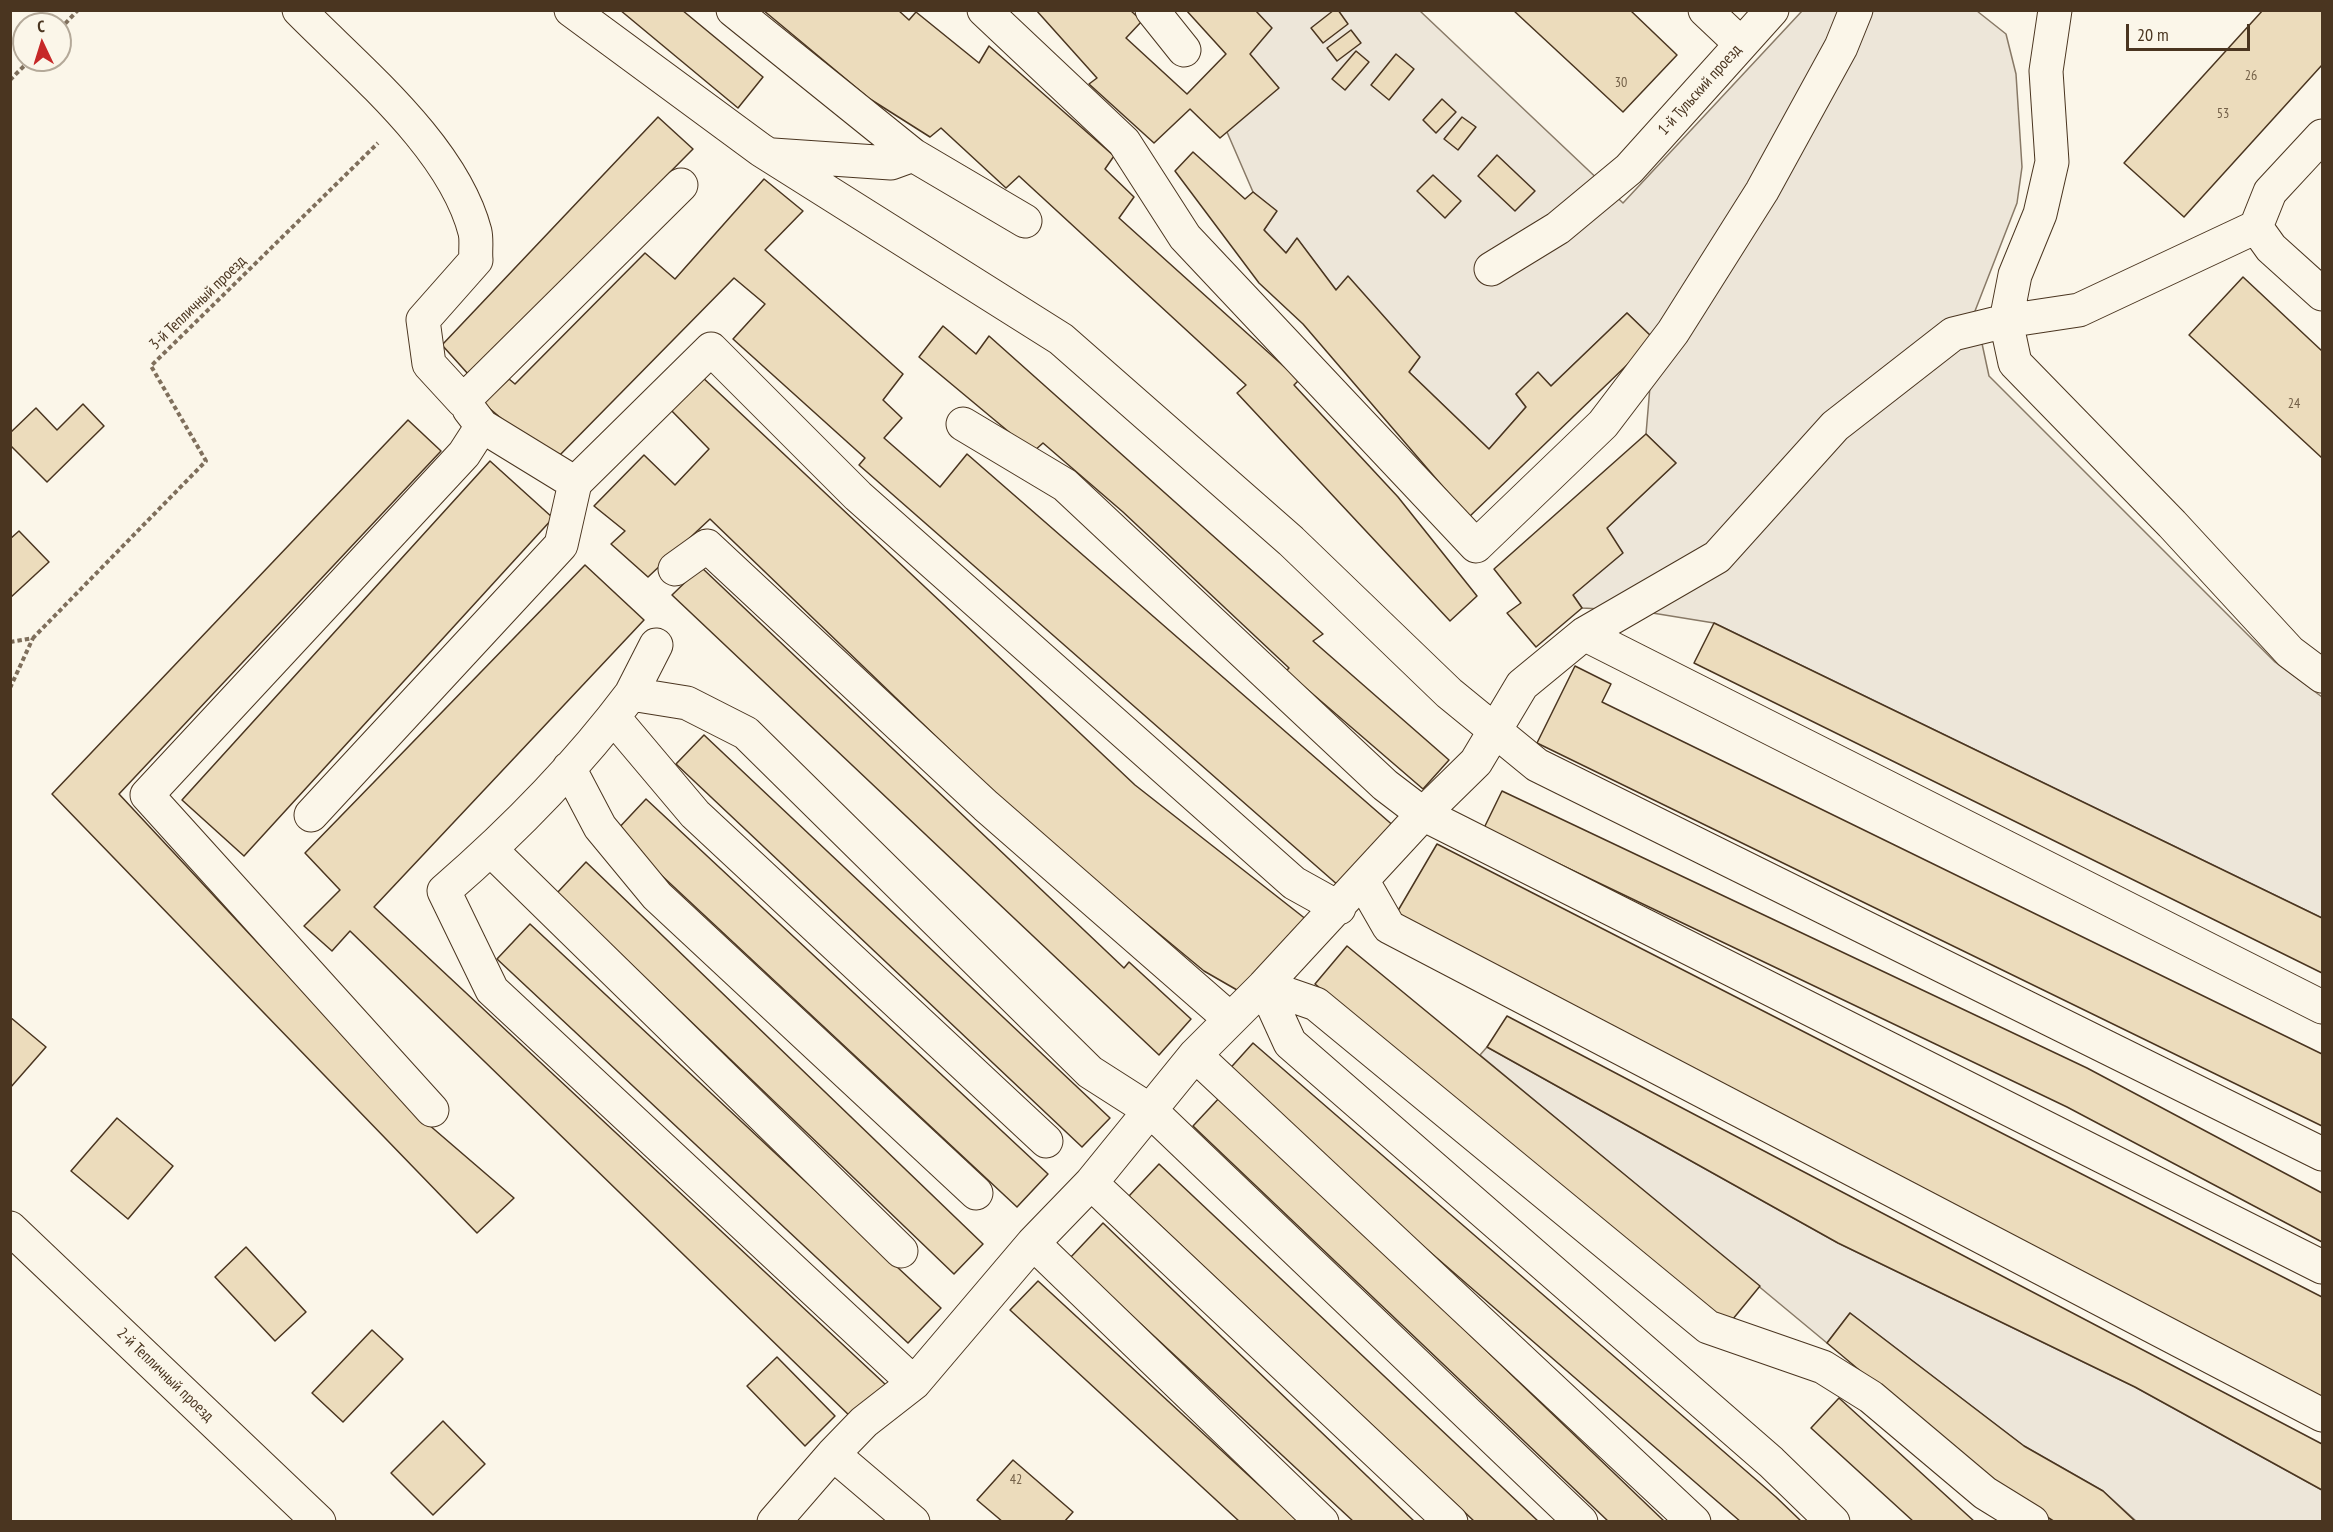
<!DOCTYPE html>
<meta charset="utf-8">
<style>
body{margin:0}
#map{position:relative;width:2333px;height:1532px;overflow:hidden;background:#fbf6e9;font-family:"PT Sans Narrow",sans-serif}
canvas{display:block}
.frame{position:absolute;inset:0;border:12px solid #4a3520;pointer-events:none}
.north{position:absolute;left:12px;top:12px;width:60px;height:60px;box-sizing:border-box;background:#fbf6e9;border:2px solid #b4a999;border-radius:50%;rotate:356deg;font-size:16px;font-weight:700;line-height:24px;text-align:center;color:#4a3520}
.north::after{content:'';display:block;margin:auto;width:21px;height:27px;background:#c62828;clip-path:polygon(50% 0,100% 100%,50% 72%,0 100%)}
.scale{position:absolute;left:2126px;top:24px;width:124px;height:27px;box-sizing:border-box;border:3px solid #4a3520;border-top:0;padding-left:8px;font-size:18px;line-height:21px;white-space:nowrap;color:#4a3520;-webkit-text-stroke:4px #fbf6e9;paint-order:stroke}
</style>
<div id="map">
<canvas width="2333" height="1532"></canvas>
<div class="frame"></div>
<div class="north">С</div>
<div class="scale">20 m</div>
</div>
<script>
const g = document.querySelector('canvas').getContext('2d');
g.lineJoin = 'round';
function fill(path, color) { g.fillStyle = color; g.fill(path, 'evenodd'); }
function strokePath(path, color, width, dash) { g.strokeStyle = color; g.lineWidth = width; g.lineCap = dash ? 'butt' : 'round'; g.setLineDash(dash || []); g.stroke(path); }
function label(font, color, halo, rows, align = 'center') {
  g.font = font + ' "PT Sans Narrow",sans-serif'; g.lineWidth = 4.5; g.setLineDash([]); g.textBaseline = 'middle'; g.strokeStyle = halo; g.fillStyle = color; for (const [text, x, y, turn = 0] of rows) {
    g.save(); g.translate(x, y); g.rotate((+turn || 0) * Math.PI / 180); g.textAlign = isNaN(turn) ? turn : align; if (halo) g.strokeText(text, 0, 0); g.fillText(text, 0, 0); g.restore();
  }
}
const green = new Path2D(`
 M1255,11H1420L1623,203L1802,11H1977L2006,34L2016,74L2022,167L2017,203L1975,311L1989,376L2275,662L2322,697V918L1714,623L1640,611L1582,608L1573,595L1607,528L1676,463L1646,434L1654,339L1627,313L1551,386L1538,373L1516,394L1526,407L1489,449L1409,372L1419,357L1348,277L1336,290L1297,239L1286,253L1264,230L1276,211L1253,192L1227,132L1250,54Z
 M1487,1047L1838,1243L2135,1387L2322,1490V1521H2136L2103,1491L2024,1446L1850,1313L1827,1343L1480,1055Z`);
const building = new Path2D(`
 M620,10H682L763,77L738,108Z
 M763,10H898L909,20L916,12L979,63L989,46L1114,156L1105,169L1134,197L1119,218L1299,380L1294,385L1398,497L1477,596L1450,621L1237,393L1246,385L1019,176L1006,188L941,128L930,137L870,99Z
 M1036,10H1130L1142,21L1126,38L1187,94L1226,54L1186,10H1255L1272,28L1250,54L1279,88L1220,138L1190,109L1154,143L1089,84L1097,78Z
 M1334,10H1338L1348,24L1323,43L1311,28Z
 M1513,10H1630L1677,55L1623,112Z
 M2263,10H2322V65L2184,217L2124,163Z
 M1351,30L1361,43L1337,61L1327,48Z
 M1356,51L1369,62L1345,90L1332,79Z
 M1396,54L1414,69L1389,100L1371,85Z
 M1442,99L1456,112L1436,133L1423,120Z
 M658,117L693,149L469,375L442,345Z
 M1462,117L1476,127L1458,150L1444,139Z
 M1193,152L1245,199L1253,192L1277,211L1264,230L1286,253L1297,238L1336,290L1348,276L1420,357L1409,372L1489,449L1526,407L1516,394L1538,372L1551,386L1627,313L1654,339L1469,517L1303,324L1259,283L1175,171Z
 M1497,155L1535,191L1515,211L1478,176Z
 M1433,175L1461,201L1445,218L1417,191Z
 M764,179L803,211L765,250L903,374L883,400L902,418L884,438L940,487L967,454L1396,828L1339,886L859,465L865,458L733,339L765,304L734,278L553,462L483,403L509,379L515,384L645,253L675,279Z
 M2243,277L2322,351V458L2189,335Z
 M943,326L976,354L989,336L1323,634L1313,641L1449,760L1423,789L1286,671L1289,668L1123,512L1043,443L1033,452L919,357Z
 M700,375L1135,785L1307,920L1237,990L1204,971L1029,826L710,519L648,577L611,544L625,531L594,506L644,455L675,485L709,449L667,406Z
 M83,404L104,426L47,482L10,445V433L36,408L57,430Z
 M408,420L441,451L119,794L421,1118L514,1198L477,1233L52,794Z
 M1646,434L1676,463L1607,528L1623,553L1573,595L1582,608L1536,647L1507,613L1521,603L1494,569Z
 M490,461L553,518L244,856L182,800Z
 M19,531L49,562L10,598V539Z
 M585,565L644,620L374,907L886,1385L854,1420L350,931L332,951L304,926L340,890L305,853Z
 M701,567L1124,968L1129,962L1191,1019L1159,1055L672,595Z
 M1714,623L2322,918V973L1694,663Z
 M1575,666L1611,684L1602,702L2322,1054V1126L1537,743Z
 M704,735L1110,1118L1082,1147L676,764Z
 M1502,791L2087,1068L2322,1193V1242L2067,1107L1484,828Z
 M646,799L1048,1174L1017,1207L615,832Z
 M1437,844L2322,1297V1398L1396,914Z
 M586,862L983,1244L954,1274L557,893Z
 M530,924L941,1308L908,1343L497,959Z
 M1347,946L1760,1286L1728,1325L1315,984Z
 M1507,1016L2322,1444V1490L2135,1387L1838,1243L1487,1047Z
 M10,1017L46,1047L10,1088Z
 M1253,1043L1776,1497L1802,1522H1741L1225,1074Z
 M1221,1096L1665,1522H1609L1193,1126Z
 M117,1118L173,1166L128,1219L71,1171Z
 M1159,1164L1539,1522H1475L1129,1196Z
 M1103,1223L1415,1522H1354L1070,1258Z
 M246,1247L306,1312L275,1341L215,1277Z
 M1038,1281L1299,1522H1240L1010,1310Z
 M1850,1313L2024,1446L2103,1491L2136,1522H2055L1994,1483L1827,1343Z
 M372,1330L403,1359L343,1422L312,1393Z
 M777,1357L835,1416L805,1446L747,1386Z
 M1839,1398L1975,1522H1914L1811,1428Z
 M443,1421L485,1464L433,1515L391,1473Z
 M1013,1460L1073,1512L1064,1522H1003L977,1500Z`);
const path = new Path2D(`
 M60,29L78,10
 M10,80L30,60
 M10,642L33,638L206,461L151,366L378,143
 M10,688L33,638`);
const minor = new Path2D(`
 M299,10C359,71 453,147 475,232C477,241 475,251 476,260L423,320L429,364L463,401L681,185
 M571,10L761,150L1061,339L1291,541L1449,693L1537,765L2322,1154
 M733,10L913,155L1025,221
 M984,10L1124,142L1185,237L1476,546L1603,424L1673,332L1762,191L1841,47L1856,10
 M1152,10L1184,50
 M1705,10L1741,44
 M2055,10L2046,71L2052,162L2040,214L2015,275L2006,321L2015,363L2172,524L2290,652L2322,676
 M2322,136L2270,192L2256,227L2271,248L2322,294
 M773,155L891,163L913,155
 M1491,269L1558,228L1629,169L1772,10
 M469,409L482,426L575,483
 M963,424L1065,485L1385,785L1423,814L2322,1267
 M675,569L707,546L986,806L1230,1019
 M1584,634L2322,1007
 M631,694L656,645
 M614,718L695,814L1046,1141
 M569,768L600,827L657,896L976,1193
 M311,815L561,545L575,483L711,349L858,496L1294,883L1339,908
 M491,850L901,1251
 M1362,880L1389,927L2322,1415
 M1195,1055L1694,1522
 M432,1110L147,795L464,454L482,426
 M1091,1183L1451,1522
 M10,1228L319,1522
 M1033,1243L1322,1522
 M914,1383L492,990L444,891C512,832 577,766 631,694L687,703L746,733L1090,1072L1151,1111L1581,1522
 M833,1454L913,1522
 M774,1522L833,1454L864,1422L914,1383L1033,1243L1091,1183L1195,1055L1264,986L1423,814L1476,762L1522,685L1584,634L1717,557L1835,426L1953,334L2006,321L2079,310L2256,227
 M1833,1522L1771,1462L1290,1043L1264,986L1316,1004L1708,1327L1823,1367L1871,1397L1985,1493L2032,1522`);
const numberNames = [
 ["26",2251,76],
 ["30",1621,83],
 ["53",2223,114],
 ["24",2294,404],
 ["42",1016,1480]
];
const streetNames = [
 ["1-й Тульский проезд",1700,90,-48],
 ["3-й Тепличный проезд",198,303,-44],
 ["2-й Тепличный проезд",165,1375,44]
];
fill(green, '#ede6d9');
strokePath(green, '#887966', 1.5);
fill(building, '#ecdcbc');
strokePath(building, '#4a3520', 1.5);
strokePath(minor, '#4a3520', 35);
strokePath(path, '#7f6f5c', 4, [4.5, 3]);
strokePath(minor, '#fbf6e9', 33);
label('14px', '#725f47', null, numberNames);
label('16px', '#4a3520', '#fbf6e9', streetNames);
</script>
